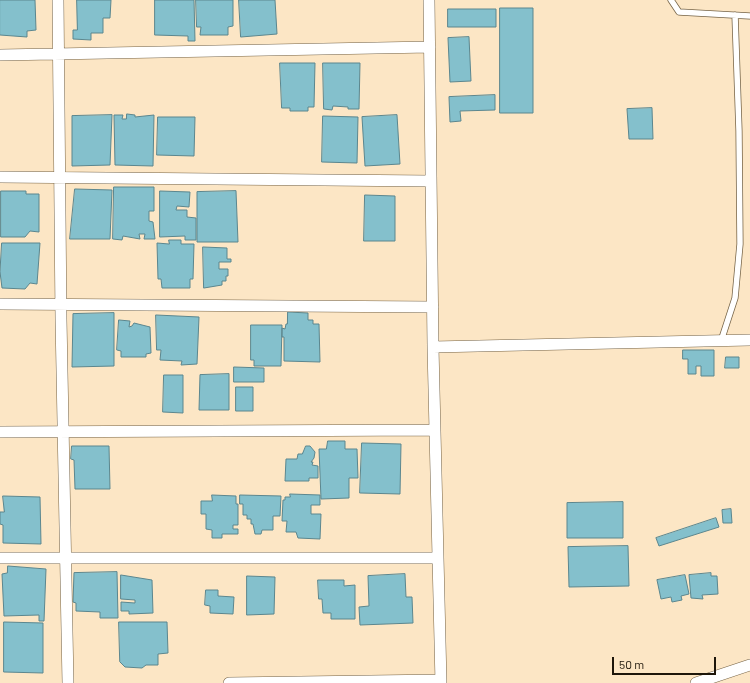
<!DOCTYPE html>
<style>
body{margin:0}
#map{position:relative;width:750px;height:683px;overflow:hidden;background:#fce6c5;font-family:Barlow,sans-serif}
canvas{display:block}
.scale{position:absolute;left:612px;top:657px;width:104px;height:18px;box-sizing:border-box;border:2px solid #1d160a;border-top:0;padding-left:5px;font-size:12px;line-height:14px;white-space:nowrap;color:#1d160a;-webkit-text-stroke:3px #fce6c5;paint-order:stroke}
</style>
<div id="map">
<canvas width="750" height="683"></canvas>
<div class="scale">50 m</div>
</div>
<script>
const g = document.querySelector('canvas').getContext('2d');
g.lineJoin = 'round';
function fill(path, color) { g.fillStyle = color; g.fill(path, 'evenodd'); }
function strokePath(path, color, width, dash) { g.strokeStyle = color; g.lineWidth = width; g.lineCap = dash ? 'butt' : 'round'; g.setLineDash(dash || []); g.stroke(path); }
const building = new Path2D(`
 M0,0H35L36,30L27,31V37L0,35Z
 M77,0H111L110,18H103V33H91V40L73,39V30H77Z
 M155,0H194L195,41H188V36L155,35Z
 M196,0H233V26L228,27V35H200L201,27H197Z
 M239,0H275L277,34L241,37Z
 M500,8H533V113H500Z
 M448,9H496V27H448Z
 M469,37L471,81L450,82L448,38Z
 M280,63H315L314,107H308V111H290V108H282Z
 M323,63H360L359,109H348V107L333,106L332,110L324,109Z
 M495,95V110L460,111L461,121L450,122L449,97Z
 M652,108L653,139H629L627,109Z
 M127,114L135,115V117L154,115L153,166L115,165L114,115H123L122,119H126Z
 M112,115L110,165L72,166V116Z
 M397,115L400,164L365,166L362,117Z
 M323,116L358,117L357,163L322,162Z
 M158,117H195L194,156L157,155Z
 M114,187H154V211H149V221L153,222L155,239H144L145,234H139L140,239L123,236L122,240L113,239Z
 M75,189L112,190L110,239H70Z
 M1,191H26V194H39V232L30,231L25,237H1Z
 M160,191L190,192L189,207L177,206L176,210H187V217L196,218V240H185V236L160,237Z
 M236,191L238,242H197V192Z
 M365,195L395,196V241H364Z
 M169,240H181V244H194L193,279H190V288H162L161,279H158L157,243L169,244Z
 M2,243H40L37,284L30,283L25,289L2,288L0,272Z
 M203,247L227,248V259H231V262H219V269H228V276H226V281H222V285L204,288Z
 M288,312L308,313V320H313V324H319L320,362L284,361V337H282V328L285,329L286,324H287Z
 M114,313V366L72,367L73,314Z
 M156,315L199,317L197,364L181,365L182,361L160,360L161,350H157Z
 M119,320L130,321L129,327L132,326L134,323L150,327L151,353L146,354V357H121V351L117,350Z
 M251,325H282L281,366H254V360H251Z
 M683,350H714V376H701V366H696V374H688V359H683Z
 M726,357H739V368H725Z
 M234,367L264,368V382H234Z
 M229,374V410H199L200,375Z
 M164,375H183V413L163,412Z
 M236,387H253V411H236Z
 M328,441H345V449H357L358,478H349V498L321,499L319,449H326Z
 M362,443L401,444L400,494L360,493Z
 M72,446H109L110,489H75L74,460L71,459Z
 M306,446H310L315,452L314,458L311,462H313L312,465L318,466V478H309V481H285L286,459H297L298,454H302Z
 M290,494L320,495V505H311V514H321L320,539L298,538L296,532H286L287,521H282L283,500H285V497H290Z
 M212,495L236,496V504H238V525H233V529H238V534H222V538H212V530L206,529V514H201V501H212Z
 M240,495L281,496L280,516H273V530H262L261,534H255L253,524H251V519H247V515H243V504H240Z
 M3,496L40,497L41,544L3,543V525L0,524V512H4Z
 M623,502V538H567V503Z
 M731,509L732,523H723L722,510Z
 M716,518L719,527L659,546L656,538Z
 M628,546L629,586L569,587L568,547Z
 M8,566L46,569L44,621H39V615L4,616L2,574L7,573Z
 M117,572L118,618H100V612L76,611V603L73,602L74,573Z
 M711,573V576H717L718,594L702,595L703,599L691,598L689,575Z
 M405,574L406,597H412L413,623L360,625L359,607L369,606L368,576Z
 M121,575L152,580L153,613L129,614V611H121V602L135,603V600L121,599Z
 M685,575L689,594L681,596L682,600L672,602L671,597L661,599L657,580Z
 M247,576L275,577L274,614L247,615Z
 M318,580H344V586L355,585V619H331V613H323L322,599H319Z
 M206,590H218V596L234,597L233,614L210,613V606L205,605Z
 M4,622L43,623V673L4,672Z
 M119,622H167L168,653L158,654V665H146L142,668L125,667L120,662Z`);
const lane = new Path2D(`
 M671,0L679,12L750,16
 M721,341L735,298L740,244L739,131L735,15`);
const street = new Path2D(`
 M58,0L61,319L68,683
 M429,0L433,347L441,683
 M0,55L430,47
 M0,177L431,181
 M0,304L433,307
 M433,347L750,340
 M0,432L435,430
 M0,558H438
 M229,683L441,680
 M696,683L750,665`);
fill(building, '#84c0cc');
strokePath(building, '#5b868e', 1);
strokePath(lane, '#756346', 7);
strokePath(street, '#756346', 12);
strokePath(lane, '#fff', 5.5);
strokePath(street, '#fff', 11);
</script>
